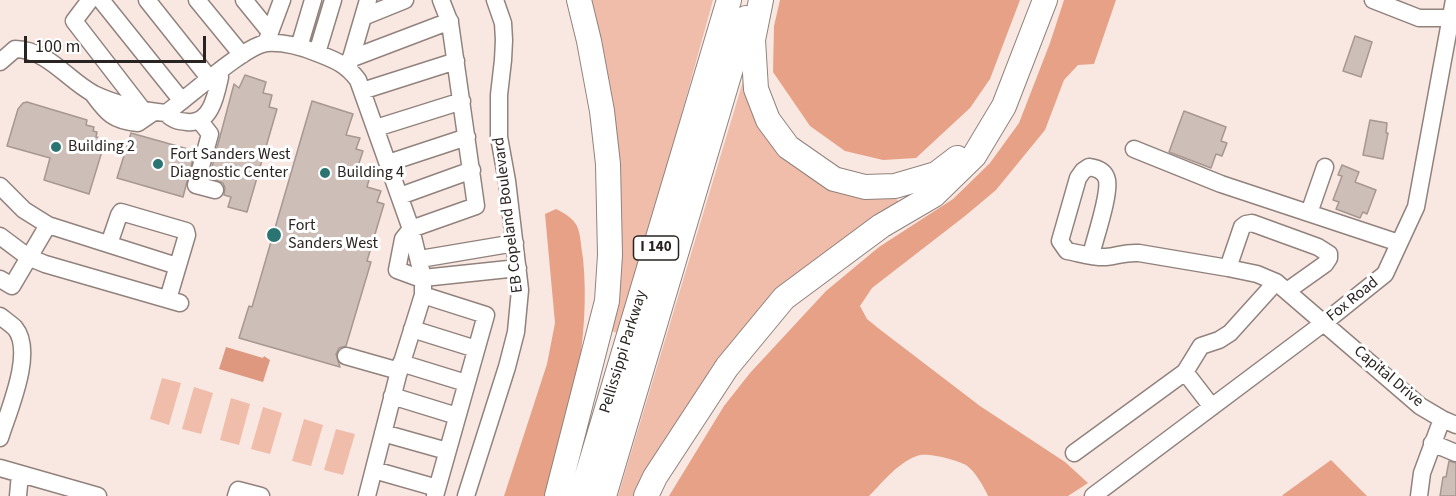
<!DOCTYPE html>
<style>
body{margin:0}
#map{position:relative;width:1456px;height:496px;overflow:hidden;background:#f9e8e2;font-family:"Source Sans 3",sans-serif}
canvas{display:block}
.scale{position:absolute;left:24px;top:36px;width:182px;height:27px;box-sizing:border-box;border:3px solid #292321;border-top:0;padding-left:8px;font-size:18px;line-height:21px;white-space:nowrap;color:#292321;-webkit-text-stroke:4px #fff;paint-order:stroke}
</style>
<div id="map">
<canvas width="1456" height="496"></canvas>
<div class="scale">100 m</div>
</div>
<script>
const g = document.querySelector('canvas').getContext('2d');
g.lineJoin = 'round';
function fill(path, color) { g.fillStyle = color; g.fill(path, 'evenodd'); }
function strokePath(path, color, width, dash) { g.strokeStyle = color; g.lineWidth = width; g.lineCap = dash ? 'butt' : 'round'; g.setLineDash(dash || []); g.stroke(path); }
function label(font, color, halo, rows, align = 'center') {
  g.font = font + ' "Source Sans 3",sans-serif'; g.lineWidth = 6; g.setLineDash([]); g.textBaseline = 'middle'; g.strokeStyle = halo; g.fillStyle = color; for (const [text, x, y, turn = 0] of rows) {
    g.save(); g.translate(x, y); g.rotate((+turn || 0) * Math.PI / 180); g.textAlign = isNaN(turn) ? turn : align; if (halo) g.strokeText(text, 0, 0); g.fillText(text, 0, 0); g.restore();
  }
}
const green = new Path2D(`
 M587,0H713L621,334L611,331Z
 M744,78L761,126L896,198L900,204L776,303L645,496H618Z
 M162,378L181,383L169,425L150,419Z
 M194,387L213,393L201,434L182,429Z
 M231,398L250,404L239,445L220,440Z
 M263,407L282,413L270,454L251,449Z
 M304,419L323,425L311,466L292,461Z
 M336,429L355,434L343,475L324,470Z`);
const forest = new Path2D(`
 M780,0H1020L990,79L970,108L916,158L883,160L845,151L810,126L773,72L774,26Z
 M1064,0H1116L1094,64L1078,65L1064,80L1045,130L996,190L965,216L872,288L860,306L867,319L878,328L980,406L1065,462L1088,483L1068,496H988C984,487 975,471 966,465C958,460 929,453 920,455C899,461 884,481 869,496H669L724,406L750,373L826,291L879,247L953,199L990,163L1019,123L1050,43Z
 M556,209C564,213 573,218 577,226C581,235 581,248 583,258C591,338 571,420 547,496H504L547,364L555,323L545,214Z
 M1331,460L1367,496H1282L1284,494Z`);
const water = new Path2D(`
 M226,347L263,358L264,356L270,360L263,382L219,369Z`);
const building = new Path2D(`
 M1355,36L1372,42L1361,77L1343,71Z
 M245,75L266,82L263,93L272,95L269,107L277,109L247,212L228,207L231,197L224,195L225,188L223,183L209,178L234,84L239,88Z
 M312,101L353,114L346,135L360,138L356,149L363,151L356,172L370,176L367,187L381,191L377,202L384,204L367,261L371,262L346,346L339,348L336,354L340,367L239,338L249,306L252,307Z
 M27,102L87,120L86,125L94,127L93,131L97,132L96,137L100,138L98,147L103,148L89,194L44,180L50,158L7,146L18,109L23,103Z
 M1184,111L1226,127L1221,141L1227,143L1222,156L1216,154L1211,168L1169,152Z
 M1370,120L1387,123L1386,133H1388L1383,159L1363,155Z
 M131,133L195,151L183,197L117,178Z
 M1342,165L1359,172L1355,182L1376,190L1367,214L1363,212L1360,218L1336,209L1339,202L1333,200L1342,176L1338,175Z
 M1449,461L1456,463V496H1440L1443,477H1446Z`);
const minor = new Path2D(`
 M90,0L74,21L142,109
 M101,0L182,101
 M147,0L217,88
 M197,0L242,55
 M244,0L270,32
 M441,0L450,23L476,206L411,229L423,278L518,268
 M1373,0L1419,18H1451
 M363,17L405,0
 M266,43L282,0
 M299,47L313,0
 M317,53L333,0
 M350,59L450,21
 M0,62L15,49C49,50 67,80 94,94C115,104 143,111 166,113C188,98 245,45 267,43C283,42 302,47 317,53C335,60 346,64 358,80L411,229L403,239L397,270L416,277L423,278V295L398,375L367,496
 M349,65L368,0
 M362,91L456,61
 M93,94C107,113 113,121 138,123L154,112
 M166,113C173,120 177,121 187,122C211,125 216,95 220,77
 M199,120L210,134L196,185L215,190
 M376,128L462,101
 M1134,149L1221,184L1399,243
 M388,163L467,137
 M0,186L24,210L48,225L177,266
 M400,196L472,170
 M1309,213L1325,167
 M0,236L28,257L45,264L180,303
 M109,244L119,215L121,212L186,231L187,235L168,299
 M1091,255C1095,238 1110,195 1107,180C1105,171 1097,168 1089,167L1083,171L1078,178L1060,241L1067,251C1079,253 1094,258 1106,257C1118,256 1124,252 1139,253L1228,268
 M420,259L515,243
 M0,279L12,286L48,225
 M1276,282L1257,274L1228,268L1242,227L1246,224L1252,223L1318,247L1329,254V258L1325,264L1287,291
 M423,295L486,315L435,496
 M0,316C5,320 11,324 15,328C35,352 8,412 0,438
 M412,329L476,349
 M346,356L399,371
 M401,363L466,383
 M392,396L457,416
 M1212,407L1185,372L1201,346L1219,340L1230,333L1276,282L1420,406L1442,419L1456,425
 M383,433L447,451
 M1432,443L1456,453
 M1074,453L1185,372
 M0,468L98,496
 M374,470L437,488
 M18,496L20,474
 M236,496L238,490L261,496
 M466,496L507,367L516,332L520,290L507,181L499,137V95L503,60L504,40L503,23L495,0
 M1093,496L1325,322L1385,274L1416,207L1454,0
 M1419,496L1422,473L1442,419`);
const highway = new Path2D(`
 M761,0L753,40L756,89L768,120L788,147L834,179L865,187L895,186L936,174L957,158
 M557,496L607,301L610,255L608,164L602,111L589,41L579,0
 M581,496L729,0
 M604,496L746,18
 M646,496L655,477L727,367L784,298L881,226L934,195L974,156L1004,106L1045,0`);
const markers = [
 [56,147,6,"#2a7471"],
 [158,164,6,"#2a7471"],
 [325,173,6,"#2a7471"],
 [274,235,8,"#2a7471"]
];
const shields = [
 [656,248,45]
];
const shieldNames = [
 ["I 140",656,248]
];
const poiNames = [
 ["Building 2",68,147],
 ["Fort Sanders West",170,155],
 ["Diagnostic Center",170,173],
 ["Building 4",337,173],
 ["Fort",288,226],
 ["Sanders West",288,244]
];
const streetNames = [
 ["EB Copeland Boulevard",509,215,-97],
 ["Fox Road",1353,300,-39],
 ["Pellissippi Parkway",624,352,-73],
 ["Capital Drive",1388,377,40]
];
fill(green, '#f0bdab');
fill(forest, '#e6a187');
fill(water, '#dd987f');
fill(building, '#cebeb8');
strokePath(building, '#a79792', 1.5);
strokePath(minor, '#91827d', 19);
strokePath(highway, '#91827d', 26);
strokePath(minor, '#fff', 16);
strokePath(highway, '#fff', 24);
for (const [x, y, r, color] of markers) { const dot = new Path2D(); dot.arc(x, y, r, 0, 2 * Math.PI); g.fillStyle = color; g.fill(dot); strokePath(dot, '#fff', 2); }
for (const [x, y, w] of shields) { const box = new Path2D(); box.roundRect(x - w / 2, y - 12, w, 24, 4.5); g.fillStyle = '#fff'; g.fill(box); strokePath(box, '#292321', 1.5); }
label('bold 15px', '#292321', null, shieldNames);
label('16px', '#292321', '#fff', poiNames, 'left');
label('16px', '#292321', '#fff', streetNames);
</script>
